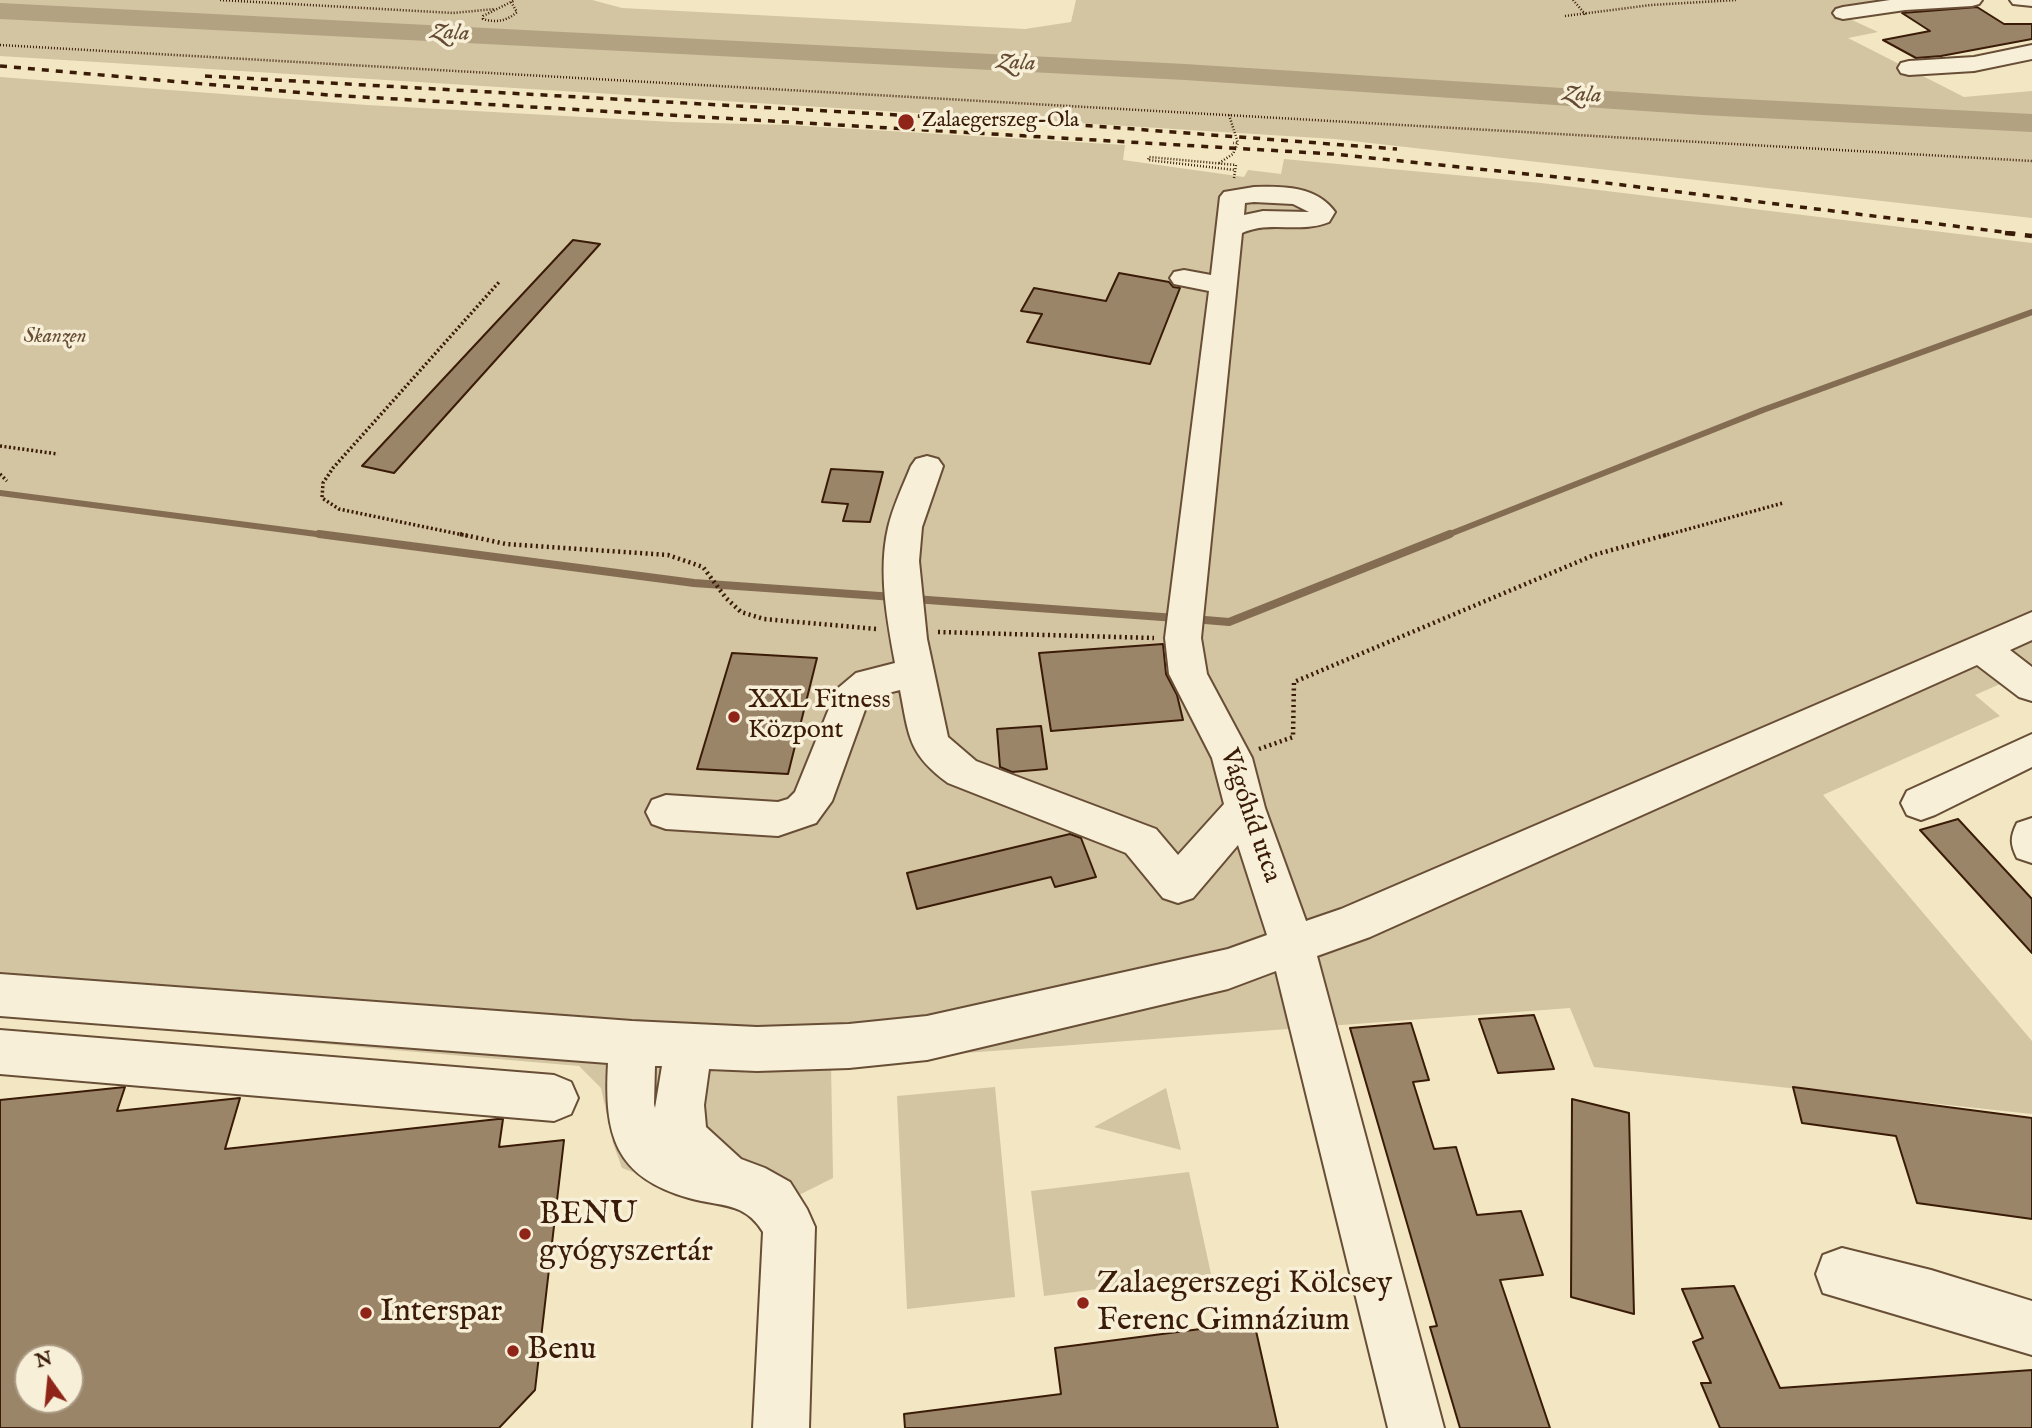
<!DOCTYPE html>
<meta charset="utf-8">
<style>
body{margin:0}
#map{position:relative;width:2032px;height:1428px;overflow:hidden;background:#f2e7c2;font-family:"IM FELL English",serif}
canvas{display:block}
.north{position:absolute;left:14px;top:1344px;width:70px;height:70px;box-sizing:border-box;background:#f7efd7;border:2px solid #ab9a84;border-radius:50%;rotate:345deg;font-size:19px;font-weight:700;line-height:28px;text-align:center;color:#3a1b07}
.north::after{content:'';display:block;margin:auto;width:24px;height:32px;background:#8f2418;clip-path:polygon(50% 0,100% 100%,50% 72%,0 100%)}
</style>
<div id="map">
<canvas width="2032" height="1428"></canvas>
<div class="north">N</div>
</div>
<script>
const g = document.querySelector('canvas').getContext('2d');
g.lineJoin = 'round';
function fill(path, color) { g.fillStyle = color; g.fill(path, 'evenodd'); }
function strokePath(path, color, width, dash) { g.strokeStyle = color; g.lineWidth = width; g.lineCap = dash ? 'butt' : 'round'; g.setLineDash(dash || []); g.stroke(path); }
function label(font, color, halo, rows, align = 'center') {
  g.font = font + ' "IM FELL English",serif'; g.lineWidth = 7; g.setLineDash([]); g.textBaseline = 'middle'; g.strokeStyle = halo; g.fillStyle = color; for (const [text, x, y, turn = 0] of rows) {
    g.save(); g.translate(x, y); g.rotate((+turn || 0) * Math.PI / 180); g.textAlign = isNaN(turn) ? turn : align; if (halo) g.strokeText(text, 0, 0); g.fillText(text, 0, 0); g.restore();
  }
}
const green = new Path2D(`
 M0,0H592L622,8L1025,29L1071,22L1076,0H1902L1839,14L1878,32L1848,38L1964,97L2032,91V218L1335,139L0,56Z
 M0,77L367,105L673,122L788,125L1125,145L1123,160L1244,177L1248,170L1281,174L1284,159L1541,183L2032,243V670L1975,695L2000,716L1823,795L2032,1041V1114L1594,1067L1570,1008L831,1063L833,1178L755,1217L622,1168L613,1143L601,1088L579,1066L0,1016Z
 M995,1087L1015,1297L907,1309L897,1096Z
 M1166,1088L1181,1150L1094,1127Z
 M1189,1172L1211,1274L1044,1296L1031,1191Z`);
const streamFar1 = new Path2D(`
 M0,493L332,536
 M1445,536L1763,410L2032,312`);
const stream = new Path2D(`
 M319,534L694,583L894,597
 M914,599L1176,618
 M1193,619L1229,622L1450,534`);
const river = new Path2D(`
 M0,3L1185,64L1703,97L2032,114V132L1703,115L1185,80L0,19Z`);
const building = new Path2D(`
 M1977,7L2004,24H2032V39L1941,56L1916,58L1883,40L1930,31L1902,13Z
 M573,240L600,244L394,473L362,466Z
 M1119,273L1169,282L1173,287L1180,288L1150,364L1027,342L1042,314L1021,311L1034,288L1106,301Z
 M831,469L883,472L870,522L843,521L848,504L822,502Z
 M1163,644L1166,674L1177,695L1183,720L1051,731L1039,653Z
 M732,653L817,658L788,774L697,769Z
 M1041,726L1047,769L1012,772L1000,767L997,729Z
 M1958,819L2032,899V953L1920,830Z
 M1070,834L1081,838L1096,877L1055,887L1051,877L917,909L907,873Z
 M1534,1015L1554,1069L1498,1073L1479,1019Z
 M1411,1023L1429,1080L1413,1082L1434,1149L1456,1147L1477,1215L1521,1211L1543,1275L1500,1280L1550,1428H1460L1430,1327L1437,1326L1350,1028Z
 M125,1087L117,1111L240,1098L225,1149L498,1119H503L499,1147L564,1140L535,1390L499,1428H0V1100ZM28,1358H70V1400H28Z
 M1793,1087L2032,1118V1219L1917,1203L1896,1136L1802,1123Z
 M1572,1099L1629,1113L1634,1314L1571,1297Z
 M1734,1286L1780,1388L2032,1370V1428H1720L1701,1383H1711L1693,1342L1703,1338L1682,1289Z
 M1254,1322L1278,1428H905L904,1414L1061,1394L1055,1348Z`);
const pathFar2 = new Path2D(`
 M220,0L453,13L495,9
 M1573,0L1586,15
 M511,2L517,12C507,21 496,23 483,19V16L515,0
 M1565,16L1651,5L1736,0
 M0,45L2032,161
 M1229,115L1238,143
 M1219,163L1233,154L1238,143H1233
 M1234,178L1236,165L1149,157L1148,160L1235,170`);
const pathFar1 = new Path2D(`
 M0,446L58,454
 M0,474L7,481
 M468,536L339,509L322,498L323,483L333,468L500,281
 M1663,536L1783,503`);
const path = new Path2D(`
 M460,534L506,544L668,555L703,567L726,598L741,612L764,619L877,629
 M938,632L1154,638
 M1259,749L1293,737L1294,682L1594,555L1669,534`);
const minor = new Path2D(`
 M1890,0H1982L1979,4L1972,6L1905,10L1843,19L1836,17L1833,13L1836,9L1843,7Z
 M2010,0H2032V6L2013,4Z
 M2032,45V59L1974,71L1909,75L1901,73L1898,68L1901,63L1909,61L1974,57Z
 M1254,187C1283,186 1317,186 1335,212L1329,222C1300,234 1270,220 1242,233L1201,638L1207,674L1252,758L1265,808L1306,921L1341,909L2032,612V640L2010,650L2032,667V701L2019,697L1977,665L1370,937L1317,956L1444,1428H1388L1276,971L1228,989L927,1060L849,1068L757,1071L709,1069L704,1105L706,1127L741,1159L765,1168L790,1182L807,1209L815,1227L809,1428H753L763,1232C744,1201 720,1207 689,1198C614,1177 604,1134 608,1063L0,1016V974L632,1021L757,1027L849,1024L927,1016L1228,949L1267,935L1238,845L1193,898L1178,903L1163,898L1126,853L948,783C908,754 909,736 900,690L880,695L866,707L832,801L816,823L778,836L666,829L652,824L646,812L652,800L666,795L778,802L788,799L795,792L837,689L856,673L895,663C887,620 878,571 888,528C893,506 903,486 911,466L916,459L927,456L938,459L943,466L922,527L919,561L927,639L948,737L976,761L1156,829L1178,855L1224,804L1212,758L1169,674L1165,638L1209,291L1174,284L1170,278L1174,272L1184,270L1211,275L1220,197L1224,192ZM1254,202L1293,204L1309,212L1263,211L1244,215L1245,203ZM655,1066H662L655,1108L654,1104Z
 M2032,734V767L1935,815L1921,820L1907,815L1901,803L1907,791Z
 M2032,818V863L2017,858C2010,844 2010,837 2017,823Z
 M0,1030L554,1075L571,1082L578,1098L571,1114L554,1121L0,1074Z
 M1842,1248L1931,1270L2032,1301V1355L1823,1293L1816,1274L1823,1255Z`);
const railFar1 = new Path2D(`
 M0,66L328,95L1333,154L1566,178L2019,234
 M205,76L1094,126L1397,149`);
const rail = new Path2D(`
 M2005,233L2032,236`);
const markers = [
 [906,122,9,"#8f2418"],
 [734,717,7,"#8f2418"],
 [525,1234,7,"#8f2418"],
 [1083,1303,7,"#8f2418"],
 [366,1313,7,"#8f2418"],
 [513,1351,7,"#8f2418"]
];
const farPoinames = [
 ["Zalaegerszeg-Ola",922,122]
];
const farParknames = [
 ["Skanzen",55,338]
];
const farWaternames = [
 ["Zala",450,34,3],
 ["Zala",1016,64,3],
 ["Zala",1582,96,3]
];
const poiNames = [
 ["XXL Fitness",748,702],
 ["Központ",748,732]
];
const streetNames = [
 ["Vágóhíd utca",1249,816,71]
];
const nearPoinames = [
 ["BENU",539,1216],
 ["gyógyszertár",539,1253],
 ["Zalaegerszegi Kölcsey",1097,1285],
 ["Ferenc Gimnázium",1097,1322],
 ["Interspar",380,1313],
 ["Benu",527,1351]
];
fill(green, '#d3c4a2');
strokePath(streamFar1, '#836c51', 6);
strokePath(stream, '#836c51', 8);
fill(river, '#b3a282');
fill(building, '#9a8568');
strokePath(building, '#3a1b07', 2);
strokePath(minor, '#684e36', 4);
strokePath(pathFar2, '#3a1b07', 2.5, [1, 2]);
strokePath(pathFar1, '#3a1b07', 3.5, [2, 2.5]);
strokePath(path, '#3a1b07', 4.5, [2, 3.5]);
fill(minor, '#f7efd7');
strokePath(railFar1, '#3a1b07', 3.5, [7, 7]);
strokePath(rail, '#3a1b07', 4.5, [10, 10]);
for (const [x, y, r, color] of markers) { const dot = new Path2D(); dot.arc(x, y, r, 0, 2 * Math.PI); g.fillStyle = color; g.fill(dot); strokePath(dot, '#f7efd7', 2.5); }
label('21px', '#3a1b07', '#f7efd7', farPoinames, 'left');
label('italic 21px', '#684e36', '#f7efd7', farParknames);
label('italic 23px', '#644a32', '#f7efd7', farWaternames);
label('26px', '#3a1b07', '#f7efd7', poiNames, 'left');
label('26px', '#3a1b07', '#f7efd7', streetNames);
label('32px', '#3a1b07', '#f7efd7', nearPoinames, 'left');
</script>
